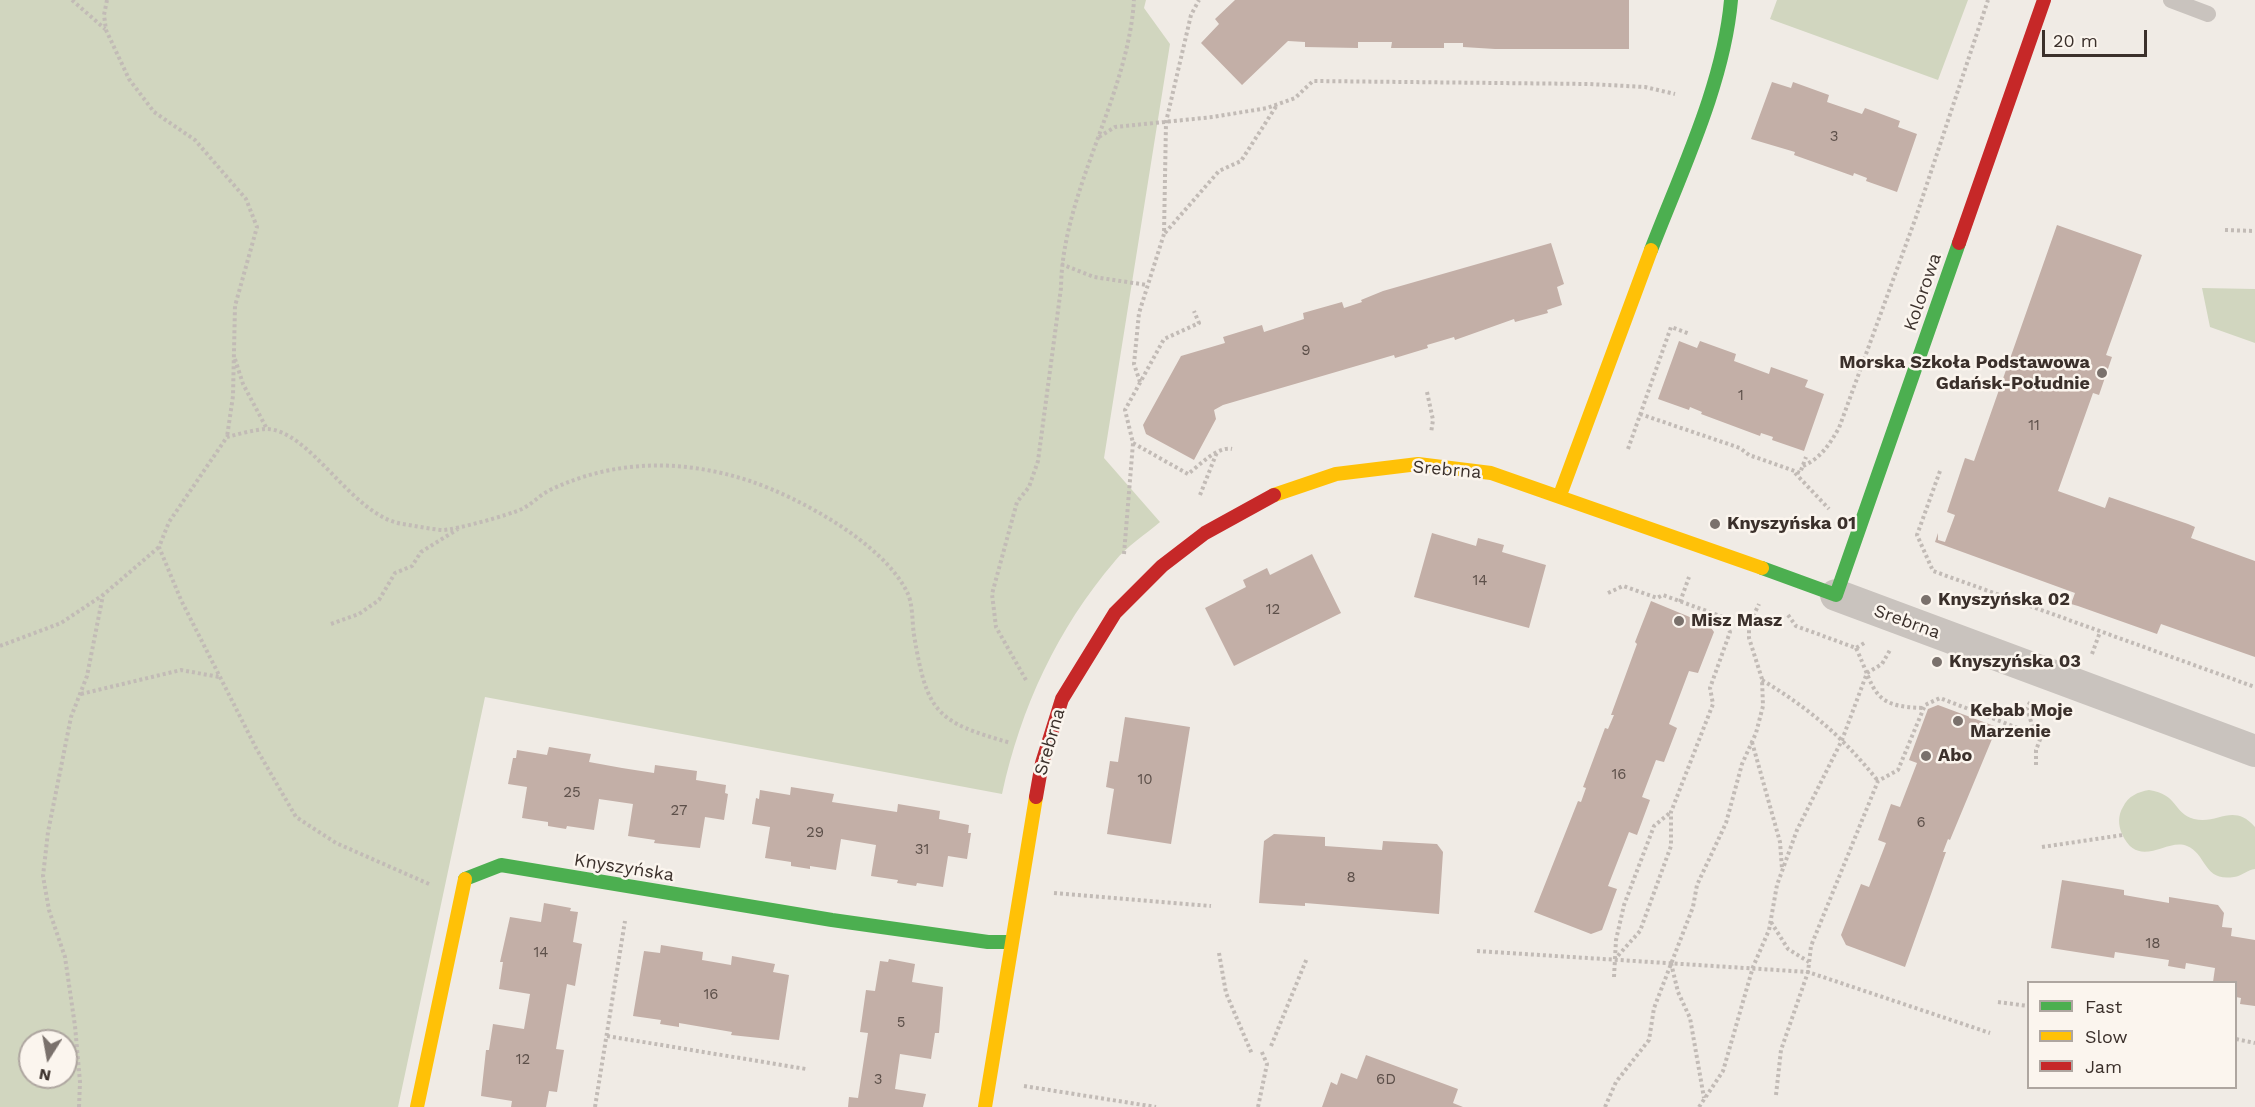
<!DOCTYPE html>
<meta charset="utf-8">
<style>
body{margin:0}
#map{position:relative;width:2255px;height:1107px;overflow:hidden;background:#f0ebe5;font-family:"Work Sans",sans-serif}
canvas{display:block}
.legend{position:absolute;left:2027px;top:981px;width:210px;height:108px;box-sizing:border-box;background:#fbf5ee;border:2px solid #aea6a0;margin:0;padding:8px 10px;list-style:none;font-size:18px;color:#3b302b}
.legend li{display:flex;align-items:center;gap:12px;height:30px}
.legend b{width:30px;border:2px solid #aea6a0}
.north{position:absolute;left:18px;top:1029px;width:60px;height:60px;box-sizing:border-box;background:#fbf5ee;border:2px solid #aea6a0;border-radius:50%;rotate:191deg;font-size:16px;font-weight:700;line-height:24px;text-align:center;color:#3b302b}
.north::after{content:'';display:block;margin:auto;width:21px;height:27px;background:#7a716c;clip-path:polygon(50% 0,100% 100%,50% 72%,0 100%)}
.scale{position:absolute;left:2042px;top:30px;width:105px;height:27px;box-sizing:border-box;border:3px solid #3b302b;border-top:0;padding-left:8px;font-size:18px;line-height:21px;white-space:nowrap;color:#3b302b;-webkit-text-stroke:4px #fbf5ee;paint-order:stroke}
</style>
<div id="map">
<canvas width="2255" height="1107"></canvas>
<ul class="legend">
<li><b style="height:8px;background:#4caf50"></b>Fast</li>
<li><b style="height:8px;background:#ffc107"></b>Slow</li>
<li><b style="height:8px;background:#c62828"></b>Jam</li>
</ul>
<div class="north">N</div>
<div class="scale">20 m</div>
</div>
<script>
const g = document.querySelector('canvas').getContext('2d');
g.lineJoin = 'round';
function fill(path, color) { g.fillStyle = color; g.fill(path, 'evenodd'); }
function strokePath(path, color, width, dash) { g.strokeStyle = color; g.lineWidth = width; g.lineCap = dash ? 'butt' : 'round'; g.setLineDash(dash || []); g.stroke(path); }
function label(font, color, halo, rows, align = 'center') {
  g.font = font + ' "Work Sans",sans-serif'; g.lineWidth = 5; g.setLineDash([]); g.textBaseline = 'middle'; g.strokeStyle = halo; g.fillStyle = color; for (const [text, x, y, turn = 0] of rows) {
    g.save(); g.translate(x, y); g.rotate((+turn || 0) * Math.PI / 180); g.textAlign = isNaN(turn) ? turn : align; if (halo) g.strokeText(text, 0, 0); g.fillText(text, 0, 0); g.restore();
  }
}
const green = new Path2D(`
 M0,0H1146L1144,8L1170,44L1104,458L1160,522C1145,535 1127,546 1115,561C1057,629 1021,707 1002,794L485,697L398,1107H0ZM30,1041H66V1077H30Z
 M1777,0H1968L1938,80L1770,19Z
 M2202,288L2255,289V343L2210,327Z
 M2149,790C2178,794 2173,813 2194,819C2218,825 2233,802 2255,827V869C2247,870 2242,876 2234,877C2203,882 2207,854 2187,846C2167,837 2139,871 2122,834C2118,825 2118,815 2123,807C2128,796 2138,792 2149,790Z`);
const building = new Path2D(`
 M1235,0H1629V49H1495L1463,47V43H1444V48H1391L1392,42H1358V48L1305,47V42L1288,41L1242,85L1201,43L1219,24L1215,19Z
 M1772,82L1791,88L1793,82L1829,95L1827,102L1862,114L1865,108L1900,121L1898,127L1917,134L1897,192L1866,181L1867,178L1854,173L1853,176L1794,155L1795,152L1751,139Z
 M2057,225L2142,255L2106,355L2112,357L2099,395L2093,393L2058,491L2105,508L2109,497L2188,524L2195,527L2191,538L2255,561V657L2161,624L2157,634L2078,606L2071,604L2075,593L1935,542L1938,533V540L1945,542L1955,515L1947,512L1965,458L1974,461Z
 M1551,243L1564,284L1557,287L1562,305L1547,310L1548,313L1515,322L1514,319L1455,340L1454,337L1427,345L1428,348L1395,358L1394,355L1223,405L1214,410L1216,419L1194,460L1146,434L1143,425L1181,356L1225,343L1223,337L1262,325L1264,332L1304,319L1303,313L1342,302L1344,308L1362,302L1361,300L1383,291Z
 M1679,341L1697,348L1700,341L1736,354L1734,361L1769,374L1771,367L1808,380L1805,387L1824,394L1804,451L1772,440L1773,437L1761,433L1760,436L1701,414L1702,412L1690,407L1689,410L1658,399Z
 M1432,533L1476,546L1478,538L1504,545L1502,552L1546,565L1529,628L1414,597Z
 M1312,554L1341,613L1234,666L1205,608L1246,587L1243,580L1267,568L1270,575Z
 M1651,601L1709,625L1714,632L1698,673L1689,671L1669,724L1677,728L1664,762L1656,760L1642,797L1650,800L1637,835L1629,832L1608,886L1617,889L1602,930L1591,934L1534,912L1578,801L1581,802L1586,788L1583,787L1605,728L1608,729L1614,715H1611L1637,644L1635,642Z
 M1938,705L1997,727L1950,840L1948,839L1943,852H1946L1905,967L1846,945L1841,935L1861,884L1869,887L1886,843L1878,840L1891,804L1900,807L1917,763L1909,760L1928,709Z
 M1125,717L1190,727L1171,844L1107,834L1114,789L1106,787L1110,761L1118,762Z
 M549,747L591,754L589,762L622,768L654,773L655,765L697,771L696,780L726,785L725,793L728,794L724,820L705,817L700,848L654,843L655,840L628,836L633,804L599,799L594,830L567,826L566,829L548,826V822L522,818L527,787L508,784L513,758H516L517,750L547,755Z
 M791,787L834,794L832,802L897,812L898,804L940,811L939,819L969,825L968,833H971L967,859L948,856L943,887L917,883L916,886L897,883L898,880L871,876L876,845L841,839L836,870L810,866V869L791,866V862L765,858L770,827L752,824L756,798L759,799L760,790L790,795Z
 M1274,834L1325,837V846L1382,850L1383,841L1437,844L1443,852L1439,914L1305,903V906L1259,903L1264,841Z
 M2062,880L2124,890V895L2169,903V897L2218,905L2224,913L2222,927L2232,928L2231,936L2255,940V1006L2240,1004L2241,998L2236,997V982H2213L2215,968L2186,963L2185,969L2168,966L2169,960L2115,952L2114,958L2051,948Z
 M544,903L571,908L570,911L578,912L573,942L582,944L575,986L567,984L556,1049L564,1050L557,1092L549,1091L546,1107H511L512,1101L481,1096L486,1050H489L493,1024L524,1029L530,994L499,989L503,962H500L510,917L541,922Z
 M661,945L703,952L702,960L731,965L732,956L775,964L773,972L789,975L779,1040L731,1035L732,1032L679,1023V1027L660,1024L661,1020L633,1016L644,951L660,953Z
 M889,959L915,964L912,982L943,987L939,1033H935L931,1059L900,1054L895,1089L926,1094L923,1107H848L849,1097L858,1098L868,1033L860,1032L866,990L875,991L880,961L888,962Z
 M1366,1055L1458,1089L1453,1103L1463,1107H1322L1331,1082L1337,1085L1341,1073L1357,1079Z`);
const path = new Path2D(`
 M72,0L105,29
 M107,0L104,15L106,30L129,79L154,112L195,140L246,199L257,227L235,306L233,396L227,437
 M1099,137L1115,127L1213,117L1267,108L1295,98L1313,81L1589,84L1645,87L1675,94
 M2225,230L2255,231
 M1165,233L1219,171L1241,161L1277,105
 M1061,264L1094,277L1147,285
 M235,359L243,384L267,429
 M1140,382L1134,364L1139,313L1164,234L1166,122L1191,15L1199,0
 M1427,392L1433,420L1431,433
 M1640,414L1740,448L1749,455L1800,473L1806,457
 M1133,443L1188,474C1200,465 1217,446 1232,449
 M1628,449L1671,327L1690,334
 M1803,466C1821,458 1829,445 1839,428L1916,217L1988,0
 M1940,471L1917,535L1933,571L2255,687
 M1795,473L1829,509
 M1200,495L1217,452
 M1124,554L1133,443L1125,410L1164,339L1199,323L1194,311
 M1608,593L1623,586L1657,598L1663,595L1723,617L1730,632L1710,688L1713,704L1671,812V846L1640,931L1615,959
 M1680,602L1689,577
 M1788,615L1796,626L1856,648L1866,642
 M331,624L359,614L379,600L395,573L412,566L421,552L458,529
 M0,646L61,623L103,595L159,547
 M1856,648C1876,691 1871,707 1924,708
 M2092,654L2100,632
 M1026,680L996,627L992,594L1017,502L1029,487L1038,461L1061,288C1062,192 1128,97 1134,0
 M1762,680C1810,709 1843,737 1878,781
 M81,694L181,670L219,677
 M2030,702L2027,709L2035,734
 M1752,742L1780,842L1782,869
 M2042,847L2123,835
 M429,884L336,843L296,817L256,748L181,600L159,547L169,522L227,437C239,434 253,430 265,429C310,428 352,517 403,524C416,526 429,529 442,530C455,530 509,515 522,509C532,504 540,495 550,490C615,459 683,459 750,481C800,498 883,543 907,592C913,603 912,622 914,635C927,713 936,722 1011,743
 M1054,893L1211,906
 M1771,922L1788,949L1809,962
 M1477,951L1808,972L1990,1033
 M1219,953L1226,993L1252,1054
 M1671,963L1678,992L1690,1018L1704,1098
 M1614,977L1616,940L1624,905L1654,826L1671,812
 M1998,1002L2028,1006
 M607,1036L806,1069
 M2236,1039L2255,1043
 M1271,1046L1307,958
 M1024,1086L1156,1107
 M1776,1095L1781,1050L1808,972L1811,946L1878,781L1898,770L1925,705L1940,698L2041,737L2036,750V768
 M79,1107L80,1082L75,1026L65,957L49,910L43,876L48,832L71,717L87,676L103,595
 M595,1107L625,921
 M1258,1107L1267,1064L1261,1050
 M1605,1107L1616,1082L1649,1040L1654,1008L1693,907L1697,885L1726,823L1742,764L1756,733L1763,706L1762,679L1749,638V625L1759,604
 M1699,1107L1723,1071L1753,967L1769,930L1777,885L1797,830L1842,740L1867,673L1882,664L1890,650`);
const lane = new Path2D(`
 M2171,0L2208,14`);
const street = new Path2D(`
 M1836,595L2255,751`);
const fast = new Path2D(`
 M1651,250C1681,172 1724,83 1731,0
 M1762,568L1836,595L1959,243
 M465,879L501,865L832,920L988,942H1010`);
const slow = new Path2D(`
 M1274,495L1336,474L1418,464L1491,473L1762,568
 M1560,495L1651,250
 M417,1107L465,879
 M985,1107L1036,797`);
const jam = new Path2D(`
 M1959,243L2044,0
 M1036,797L1042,763L1062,699L1115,613L1162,566L1205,533L1274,495`);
const markers = [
 [2102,373,6,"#7a716c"],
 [1715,524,6,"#7a716c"],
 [1926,600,6,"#7a716c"],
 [1679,621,6,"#7a716c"],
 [1937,662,6,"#7a716c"],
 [1958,721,6,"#7a716c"],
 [1926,756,6,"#7a716c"]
];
const numberNames = [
 ["3",1834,137],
 ["9",1306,351],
 ["1",1741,396],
 ["11",2034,426],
 ["14",1480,581],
 ["12",1273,610],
 ["16",1619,775],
 ["10",1145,780],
 ["25",572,793],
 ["27",679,811],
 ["6",1921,823],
 ["29",815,833],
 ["31",922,850],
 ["8",1351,878],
 ["18",2153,944],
 ["14",541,953],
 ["16",711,995],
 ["5",901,1023],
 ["12",523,1060],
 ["3",878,1080],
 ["6D",1386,1080]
];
const streetNames = [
 ["Kolorowa",1923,292,-71],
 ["Srebrna",1447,470,5],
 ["Srebrna",1907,622,20],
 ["Srebrna",1050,742,-74],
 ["Knyszyńska",624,868,9]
];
const poiNames = [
 ["Morska Szkoła Podstawowa",2090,363,"right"],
 ["Gdańsk-Południe",2090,384,"right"],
 ["Knyszyńska 01",1727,524],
 ["Knyszyńska 02",1938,600],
 ["Misz Masz",1691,621],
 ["Knyszyńska 03",1949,662],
 ["Kebab Moje",1970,711],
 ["Marzenie",1970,732],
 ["Abo",1938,756]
];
fill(green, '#d1d6bf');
fill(building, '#c3afa7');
strokePath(path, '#c2bbb6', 4, [3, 3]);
strokePath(lane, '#c9c3be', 16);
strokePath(street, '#c9c3be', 32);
strokePath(fast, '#4caf50', 14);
strokePath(slow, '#ffc107', 14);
strokePath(jam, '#c62828', 14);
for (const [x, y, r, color] of markers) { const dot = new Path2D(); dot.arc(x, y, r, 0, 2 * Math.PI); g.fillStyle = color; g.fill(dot); strokePath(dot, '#fbf5ee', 2); }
label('15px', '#5d504a', null, numberNames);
label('18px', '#3b302b', '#fbf5ee', streetNames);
label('bold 18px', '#3b302b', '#fbf5ee', poiNames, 'left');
</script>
